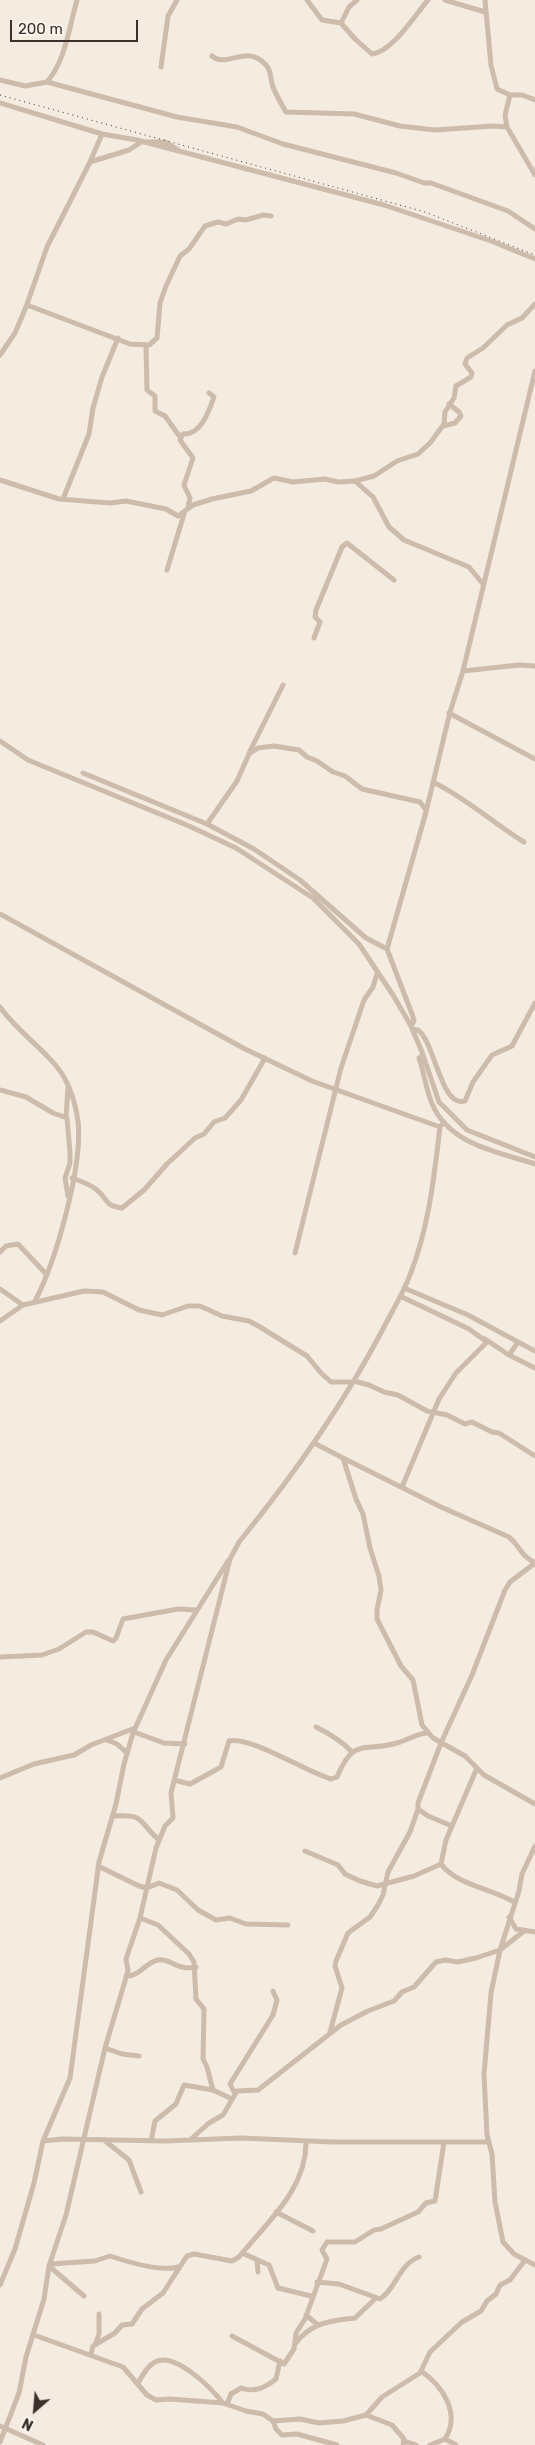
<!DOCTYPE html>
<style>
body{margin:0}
#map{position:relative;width:535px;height:2445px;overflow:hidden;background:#f4ebe1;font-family:Rubik,sans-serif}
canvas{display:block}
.north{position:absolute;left:10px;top:2385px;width:50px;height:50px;-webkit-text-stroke:4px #fbf5ee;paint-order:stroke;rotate:207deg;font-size:14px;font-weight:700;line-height:20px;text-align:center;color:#3b302b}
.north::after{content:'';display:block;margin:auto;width:18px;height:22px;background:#3b302b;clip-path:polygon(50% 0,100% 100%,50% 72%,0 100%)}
.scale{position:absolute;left:10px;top:20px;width:128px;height:22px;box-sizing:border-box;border:2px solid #3b302b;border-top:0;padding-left:6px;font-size:15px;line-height:18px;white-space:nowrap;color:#3b302b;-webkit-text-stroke:4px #fbf5ee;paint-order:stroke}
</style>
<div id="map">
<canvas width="535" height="2445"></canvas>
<div class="north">N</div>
<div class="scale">200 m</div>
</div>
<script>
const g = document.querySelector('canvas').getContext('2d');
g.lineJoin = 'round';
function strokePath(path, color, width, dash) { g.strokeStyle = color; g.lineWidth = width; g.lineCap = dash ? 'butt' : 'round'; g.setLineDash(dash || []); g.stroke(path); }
const minor = new Path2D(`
 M307,0L322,20L341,23L349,7L357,0
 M445,0L485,12
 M485,0L491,65L497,89L510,95L505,115L507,127L535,175
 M341,23L355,39L372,54C392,52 415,15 428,0
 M212,56C227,69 247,43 266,65C272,72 270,79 273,87C276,95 282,105 286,112L354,114L400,126L435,130L493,126L507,127
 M161,67L168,16L177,0
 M0,80L25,86L47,82C66,60 69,27 77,0
 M47,82L177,117L237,127L283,144L396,173L424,183H431L508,211L535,229
 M510,95H522L535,100
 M0,103L102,134L137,140L384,205L491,241L535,259
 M90,162L129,150L141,142H165L178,150
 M27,305L130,344L149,345L157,338L160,303L166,286L180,256L189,249L205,226L218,222L226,224L238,219L246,220L263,215L271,216
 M146,345L147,390L155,396V411L165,416L180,437
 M0,355L15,333L26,307L47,247L90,162L102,134
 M443,426L455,423L461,416L459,412L449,404
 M0,480L59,499L110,503L126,501L166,509L178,516L193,505L212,499L251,491L274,478L293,482L325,479L338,482L355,481L374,476L397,461L418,454L430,443L444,424L445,412L454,398L456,386L471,377L472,373L465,364L467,358L483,348L507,325L522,318L535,304
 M355,481L373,497L389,527L404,540L469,567L483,584
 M63,499L89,434L93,408L102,377L118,338
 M188,507L190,498L184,485L193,458L180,440L183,434C201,435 209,411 214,397L209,393
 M167,570L184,514
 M314,638L320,622L315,617L316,610L342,547L347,543L394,580
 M463,671L519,665L535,666
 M449,713L535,759
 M0,741L28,760L189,826L236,848L313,898L359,944L393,995L411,1026L422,1052L439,1102L467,1130L535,1157
 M249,753L283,685
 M83,773L207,824L254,849L300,880L366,938L387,949
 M433,782C466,798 493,823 524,842
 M207,824L237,781L249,754L258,748L274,746L299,750L307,757L317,761L333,772L345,776L362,789L420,802L426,810
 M0,914L243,1048L312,1081L440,1127
 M0,1007C18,1033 49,1052 64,1077C71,1089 76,1107 78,1121C83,1166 56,1261 35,1301
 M411,1026L414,1021L412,1014L387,949L426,812L450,712L463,671L535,371
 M412,1029L418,1030C435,1042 441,1109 465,1101L473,1082L492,1055L512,1046L535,1003
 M423,1055L419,1058C425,1075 426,1094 435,1110C455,1146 499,1152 535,1164
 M0,1090L26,1097L53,1113L67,1118L70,1153V1163L65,1178L68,1196
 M66,1117L68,1088
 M72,1178C81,1181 90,1184 97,1190C109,1200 103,1205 122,1208L144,1190L167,1164L195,1138L204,1134L214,1122L225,1118L241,1100L265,1058
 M0,1252L6,1246L18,1244L47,1275
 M295,1253L341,1068L364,1000L373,987L377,974
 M404,1288L468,1315L535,1351
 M0,1289L23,1305
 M400,1296L469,1329L487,1342L456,1373L439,1399L402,1487
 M0,1321L23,1305L84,1291L103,1292L139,1310L162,1315L188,1306H200L222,1316L249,1321L260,1327L307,1356L321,1373L331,1382H353
 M485,1339L509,1355L535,1368
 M509,1355L518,1342
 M354,1381L369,1385L384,1392L398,1395L427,1411L447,1415L465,1424L472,1422L492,1432L499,1433L535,1456
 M314,1443L343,1458L356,1499L363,1514L370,1548L379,1576L381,1590L377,1610V1619L401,1666L413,1680L422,1725L433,1738L465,1756L484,1775L535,1804
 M343,1458L441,1507L509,1537C521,1547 519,1554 535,1563
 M0,1657L42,1655L59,1649L86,1632H93L113,1641L116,1638L123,1619L178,1609L196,1610
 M316,1727C330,1734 342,1741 352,1752
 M134,1732L164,1743L185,1744
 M107,1740L117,1744L127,1753
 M477,1768L446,1840L441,1864C456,1885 493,1889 514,1902
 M0,1778L34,1764L74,1755L91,1745L135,1728
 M174,1780L190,1784L221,1767L229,1741C251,1736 306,1772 331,1779L337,1777C354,1736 364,1753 397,1743C408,1740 415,1734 427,1733
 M112,1816C147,1814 137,1821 159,1840
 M452,1826L428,1816L418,1809V1803L441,1743L472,1675L505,1590L510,1582L535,1563
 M535,1846L522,1874L519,1891L500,1950L491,1993L484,2074L487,2135L492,2154L495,2202L503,2242L514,2254L535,2265
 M305,1851L338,1865L345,1874L360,1881L377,1886L414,1876L441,1864
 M98,1866L139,1886L147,1888L159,1883L177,1890L198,1910L216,1920L230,1918L246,1924L288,1925
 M509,1917L516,1929L535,1932
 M140,1918L158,1925L189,1954L194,1962L196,1999L204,2009L203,2059L207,2067L213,2090L232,2099
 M126,1976C139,1977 146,1962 158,1960C172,1958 174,1971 196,1967
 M330,2032L342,1988L335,1966L336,1961L348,1933L370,1917L378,1905L383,1895L388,1872L410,1832L418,1809
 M105,2048L122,2054L139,2056
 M235,2094L230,2084L273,2015L277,2000L273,1991
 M104,2140L129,2160L141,2192
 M190,2140L209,2123L223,2115L237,2091L258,2090L341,2025L368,2011L394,2001L402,1992L414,1987L436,1962L445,1960L458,1962L476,1958L500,1950L524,1931
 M43,2141L62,2139L166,2141L241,2138L333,2142H488
 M151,2141L155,2121L176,2104L184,2085L213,2090
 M276,2212L313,2231
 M242,2253L269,2265L278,2288L311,2296
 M257,2260L258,2272
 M50,2264L95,2261L110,2256C128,2262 160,2272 178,2267
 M49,2266L84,2296
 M317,2282L339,2284L380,2299C397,2288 398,2265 419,2257
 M0,2285L15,2249L34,2183L43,2141L70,2078L99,1862L116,1804L124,1764L133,1733L166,1660L228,1561
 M306,2315L318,2325
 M34,2335L123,2367L147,2395L156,2400L170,2399L223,2403L246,2411L263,2414L273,2421L300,2419L319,2423L343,2421L366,2415L382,2397L420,2373L430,2352L462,2322L481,2311L487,2301L496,2294L500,2285L510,2280L525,2260
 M232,2336L284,2364L294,2349L296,2333L305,2319L327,2259L322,2250L327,2242H355L374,2230L381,2229L418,2212L426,2203L435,2201L444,2142
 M295,2344C311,2322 331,2321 355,2318L376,2298
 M95,2345L99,2334V2314
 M91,2354L93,2346L115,2333L122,2325L132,2324L142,2309L163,2293L187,2256L194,2254L232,2261L239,2257C267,2222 307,2189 306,2141
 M421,2371C443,2386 461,2414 445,2439
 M138,2383C143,2375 147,2366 155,2362C175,2351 212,2389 223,2403
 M227,2404L231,2394L241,2388C254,2393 265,2388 276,2379L280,2361
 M366,2415L392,2425L404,2439L403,2445
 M273,2421L276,2429L282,2435L297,2434L337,2445
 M0,2426L43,2445
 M404,2441L416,2445
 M0,2442L19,2393L26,2357L44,2299L49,2266L66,2215L105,2048L128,1971L126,1959L140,1918L156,1848L165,1826L173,1818L171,1793L230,1559L239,1542C293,1476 343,1405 383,1329C392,1311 403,1294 410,1275C429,1227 434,1177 440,1127L444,1122
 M430,2445L445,2439L456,2445`);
const rail = new Path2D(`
 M0,95L425,212L535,255`);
strokePath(minor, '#cdbbac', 5);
strokePath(rail, '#3b302b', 1, [1, 4]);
</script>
